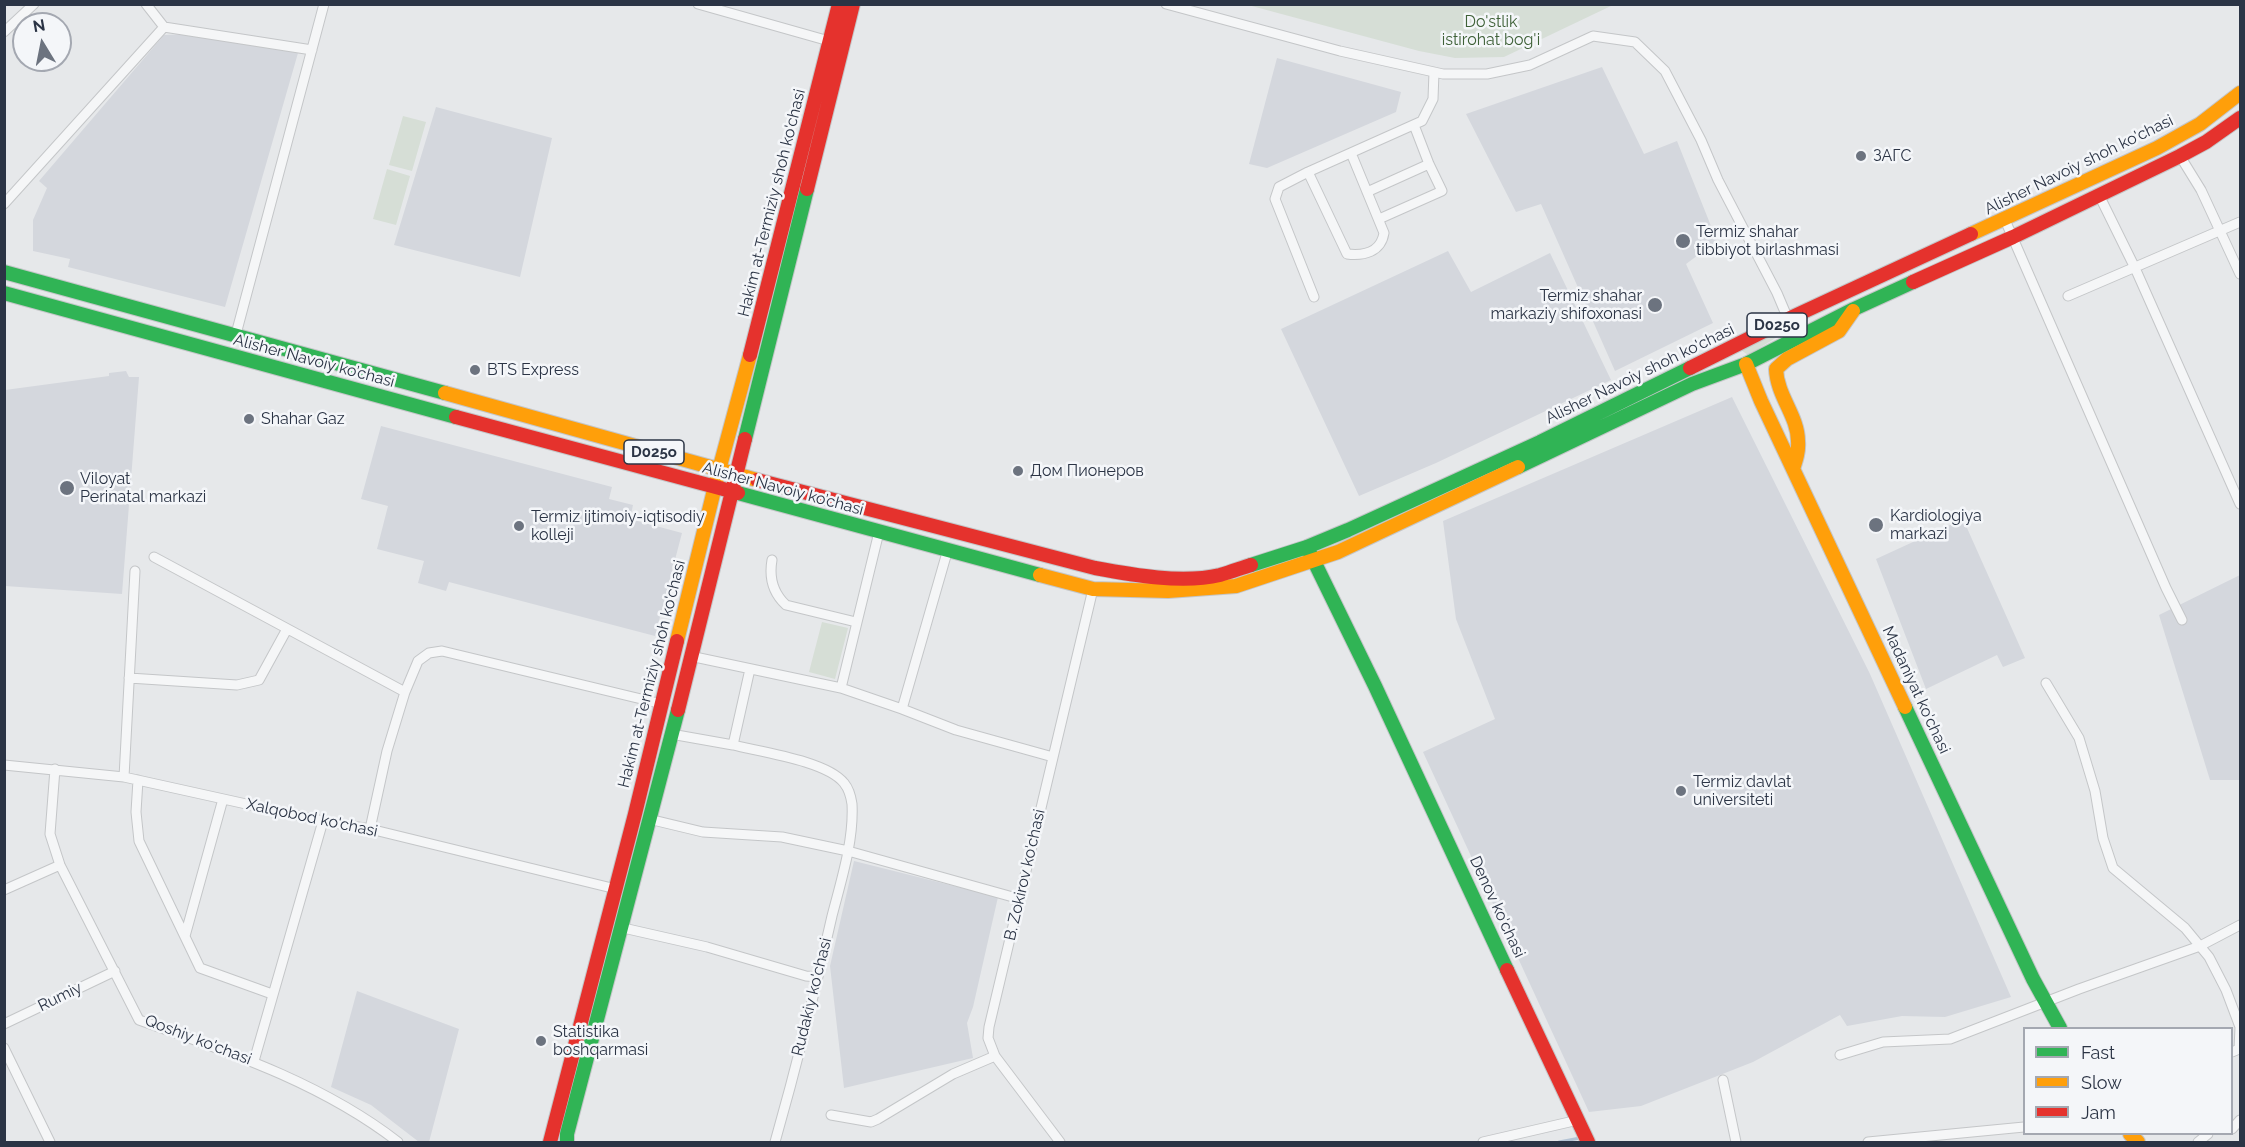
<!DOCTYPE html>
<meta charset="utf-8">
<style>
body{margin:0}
#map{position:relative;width:2245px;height:1147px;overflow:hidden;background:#e6e8ea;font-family:Raleway,sans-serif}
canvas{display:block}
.frame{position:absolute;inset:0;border:6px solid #2b3445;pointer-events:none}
.legend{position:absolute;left:2023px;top:1027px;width:210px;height:108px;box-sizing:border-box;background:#f4f6f9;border:2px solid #a4a8b1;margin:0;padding:8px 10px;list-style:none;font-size:18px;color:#2b3445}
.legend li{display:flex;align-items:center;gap:12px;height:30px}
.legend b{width:30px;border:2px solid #a4a8b1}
.north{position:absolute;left:12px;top:12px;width:60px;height:60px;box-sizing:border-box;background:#f4f6f9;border:2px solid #a4a8b1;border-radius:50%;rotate:350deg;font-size:16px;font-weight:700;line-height:24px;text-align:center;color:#2b3445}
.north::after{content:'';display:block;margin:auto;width:21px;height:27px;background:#6c737f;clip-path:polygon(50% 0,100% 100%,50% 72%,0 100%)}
</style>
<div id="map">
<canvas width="2245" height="1147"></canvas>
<div class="frame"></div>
<ul class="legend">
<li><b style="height:8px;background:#30b455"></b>Fast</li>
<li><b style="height:8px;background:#ff9f0a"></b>Slow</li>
<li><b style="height:8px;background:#e5322d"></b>Jam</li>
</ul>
<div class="north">N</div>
</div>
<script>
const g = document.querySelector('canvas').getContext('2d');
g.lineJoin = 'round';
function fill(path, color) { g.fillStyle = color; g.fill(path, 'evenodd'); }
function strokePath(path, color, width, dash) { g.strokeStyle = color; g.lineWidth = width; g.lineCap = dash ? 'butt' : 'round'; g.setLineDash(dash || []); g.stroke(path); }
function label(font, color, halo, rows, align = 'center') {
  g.font = font + ' Raleway,sans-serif'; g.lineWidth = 5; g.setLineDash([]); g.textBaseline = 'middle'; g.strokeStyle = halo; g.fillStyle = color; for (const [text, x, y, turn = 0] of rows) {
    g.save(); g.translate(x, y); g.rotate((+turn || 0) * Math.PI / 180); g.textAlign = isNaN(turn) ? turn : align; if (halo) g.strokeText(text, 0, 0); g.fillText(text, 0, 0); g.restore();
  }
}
const built = new Path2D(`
 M189,34L298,53L225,307L68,267L70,259L33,251V220L47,188L39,181L164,35Z
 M1277,58L1401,92L1396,112L1267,168L1249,164Z
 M1602,67L1644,154L1677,141L1717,241L1686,264L1713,323L1615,371L1541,204L1516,212L1466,114Z
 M436,107L552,138L520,277L394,245Z
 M1448,251L1471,292L1550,253L1611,380L1436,463L1359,496L1281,329Z
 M126,371L129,377H139L122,594L5,586V390L109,376V373Z
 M1732,397L1870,674L2011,997L1945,1017L1902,1016L1847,1026L1840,1015L1753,1062L1641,1106L1589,1112L1423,752L1495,719L1456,619L1443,521Z
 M381,426L612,487L609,499L633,505L630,519L682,533L655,636L449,582L446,591L418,583L424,561L377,549L388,506L361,499Z
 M1963,519L2025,658L2003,667L1997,655L1926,689L1876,559Z
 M2240,575V780H2210L2159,615Z
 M854,861L998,897L973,1007L967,1023L973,1058L844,1088L830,966Z
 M357,991L459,1029L429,1142H419L371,1105L331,1087Z`);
const green = new Path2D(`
 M1248,5H1613L1504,57L1455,58L1419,51Z
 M403,116L426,122L412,171L389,165Z
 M387,169L410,176L396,225L373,219Z
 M1781,331L1782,334L1748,355L1741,350Z
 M822,622L848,628L835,679L809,672Z`);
const stream = new Path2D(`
 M1559,1142L1580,1138`);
const street = new Path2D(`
 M146,4L164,27L312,50
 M698,4L829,41
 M1166,4L1340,51L1443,74H1487L1530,65L1593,36L1635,42L1665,71L1701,140L1718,180L1777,293L1788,319
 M4,32L34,4
 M1351,153L1384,233C1381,252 1364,256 1347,254L1308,172L1422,121L1433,99L1434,72
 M2180,156L2201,190L2240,274
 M1308,172L1279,187L1275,199L1314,297
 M1367,192L1429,164
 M2099,195L2135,268L2240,504
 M4,204L164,27
 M1379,219L1442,191L1429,164L1414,125
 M2005,220L2166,588L2182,620
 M2068,296L2240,222
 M236,334L324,4
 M154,557L405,692
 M772,560C769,577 772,592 786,605L856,622
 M690,656L841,688L879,532
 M129,678L237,685L259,680L287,629
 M2046,683L2079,738L2095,791L2103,838L2113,868L2185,928L2209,957L2226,990L2240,1027L2239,1049L2232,1052
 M841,688L902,709L956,730L1053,757
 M902,709L948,549
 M671,734L733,745L750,669
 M733,745C761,752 827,761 844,783C849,789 851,797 852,804C854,841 841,881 832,916C815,992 796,1068 775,1142
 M4,765L124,777L323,821L370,829L616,889
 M55,769L50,834L60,865L139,1020C229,1052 322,1083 398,1142
 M124,777L135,571
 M138,780L136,812L139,841L200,968L272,994
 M649,819L703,832L782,837L848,851L1020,899
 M370,829L387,751L405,692L418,661L429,653L442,651L662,704
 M4,890L60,865
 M619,927L707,947L806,976L818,977
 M185,936L223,799
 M4,1024L115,971
 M4,1048L50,1142
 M1840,1055L1883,1042L1950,1039L2079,989L2200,946L2240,925
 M254,1061L323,821
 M1723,1080L1736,1142
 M831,1115L871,1122L878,1119L953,1074L995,1056
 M2232,1129L2240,1120
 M1060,1142L995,1056L988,1038L989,1027L1093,589
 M1483,1142L1578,1120
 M1868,1142L2024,1127
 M2198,1142L2208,1134`);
const fast = new Path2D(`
 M4,272L445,393
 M4,293L456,417
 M745,439L807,189
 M1518,467L1692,384L1746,364L1854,309L1913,282
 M738,493L1040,575
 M1310,553L1375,686L1507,970
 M1251,565L1307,547L1348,530L1540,442L1690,368
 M1905,707L2033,979L2060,1028
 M567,1142V1134L678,710`);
const slow = new Path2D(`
 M1971,234L2157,148L2200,124L2240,93
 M1746,364L1761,401L1905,707
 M445,393L757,480
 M1793,469C1796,460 1799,451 1798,441C1798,416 1777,396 1776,369L1787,359L1839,331L1853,311
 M1040,575L1093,589L1168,591L1236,586L1338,552L1518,467
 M677,641L719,470L750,355
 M2130,1134L2138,1142`);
const jam = new Path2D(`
 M807,189L853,4
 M1913,282L2013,237L2180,156L2206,142L2240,118
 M750,355L839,4
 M1690,368L1788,319L1971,234
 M456,417L738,493
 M757,480L1095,568C1133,575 1182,584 1220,575C1231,572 1241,568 1251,565
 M678,710L745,439
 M1507,970L1588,1142
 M550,1142L635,814L677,641`);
const markers = [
 [1861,156,6,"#6c737f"],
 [1683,241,8,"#6c737f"],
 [1655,305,8,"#6c737f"],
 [475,370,6,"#6c737f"],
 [249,419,6,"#6c737f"],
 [1018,471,6,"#6c737f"],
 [67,488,8,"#6c737f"],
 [1876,525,8,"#6c737f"],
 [519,526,6,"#6c737f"],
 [1681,791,6,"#6c737f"],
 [541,1041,6,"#6c737f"]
];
const shields = [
 [1777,325,60],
 [654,452,60]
];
const shieldNames = [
 ["D025o",1777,325],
 ["D025o",654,452]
];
const parkNames = [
 ["Do'stlik",1491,22],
 ["istirohat bog'i",1491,40]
];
const poiNames = [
 ["ЗАГС",1873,156],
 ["Termiz shahar",1696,232],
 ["tibbiyot birlashmasi",1696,250],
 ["Termiz shahar",1642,296,"right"],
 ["markaziy shifoxonasi",1642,314,"right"],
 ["BTS Express",487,370],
 ["Shahar Gaz",261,419],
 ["Дом Пионеров",1030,471],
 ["Viloyat",80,479],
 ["Perinatal markazi",80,497],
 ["Kardiologiya",1890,516],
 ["markazi",1890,534],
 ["Termiz ijtimoiy-iqtisodiy",531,517],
 ["kolleji",531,535],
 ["Termiz davlat",1693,782],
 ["universiteti",1693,800],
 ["Statistika",553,1032],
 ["boshqarmasi",553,1050]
];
const streetNames = [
 ["Alisher Navoiy shoh ko'chasi",2079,165,-26],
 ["Hakim at-Termiziy shoh ko'chasi",772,203,-76],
 ["Alisher Navoiy ko’chasi",314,361,15],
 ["Alisher Navoiy shoh ko'chasi",1640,374,-26],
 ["Alisher Navoiy ko’chasi",783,489,15],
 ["Hakim at-Termiziy shoh ko'chasi",652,674,-76],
 ["Madaniyat ko'chasi",1916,690,65],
 ["Xalqobod ko'chasi",312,818,12],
 ["B. Zokirov ko'chasi",1025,875,-77],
 ["Denov ko'chasi",1497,907,65],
 ["Rumiy",60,997,-26],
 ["Rudakiy ko'chasi",812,997,-76],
 ["Qoshiy ko'chasi",198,1040,21]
];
fill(built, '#d4d7dd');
fill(green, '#d6ded6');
strokePath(stream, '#b4c4d5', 3);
strokePath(street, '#c4c6c8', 11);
strokePath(fast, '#c4c6c8', 16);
strokePath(slow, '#c4c6c8', 16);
strokePath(jam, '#c4c6c8', 16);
strokePath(street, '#f5f6f7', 9);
strokePath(fast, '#30b455', 14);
strokePath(slow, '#ff9f0a', 14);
strokePath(jam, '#e5322d', 14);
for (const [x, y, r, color] of markers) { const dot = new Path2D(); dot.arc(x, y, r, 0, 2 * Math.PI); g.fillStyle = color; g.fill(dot); strokePath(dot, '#f4f6f9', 2); }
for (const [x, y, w] of shields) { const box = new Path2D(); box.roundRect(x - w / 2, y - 12, w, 24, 4.5); g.fillStyle = '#f4f6f9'; g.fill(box); strokePath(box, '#2b3445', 1.5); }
label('bold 15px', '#2b3445', null, shieldNames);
label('16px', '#3f6138', '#f4f6f9', parkNames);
label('16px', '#2b3445', '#f4f6f9', poiNames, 'left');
label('16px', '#2b3445', '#f4f6f9', streetNames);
</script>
